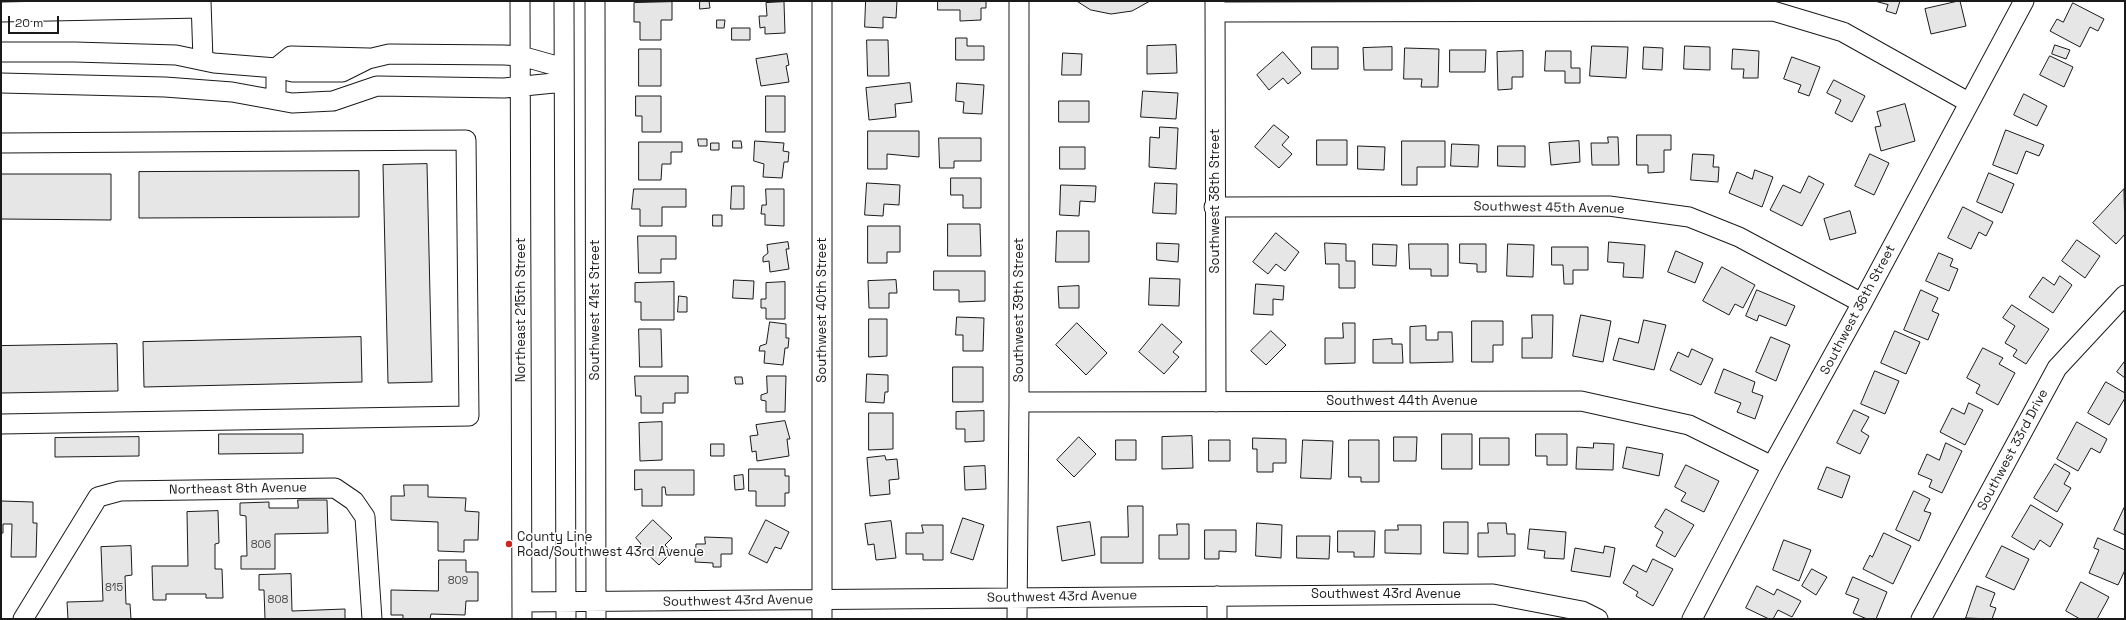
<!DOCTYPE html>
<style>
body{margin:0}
#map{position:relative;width:2126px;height:620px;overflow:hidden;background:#fff;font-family:"Space Grotesk",sans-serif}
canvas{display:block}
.frame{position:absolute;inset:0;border:2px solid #1a1a1a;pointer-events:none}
.scale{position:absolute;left:8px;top:16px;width:51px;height:18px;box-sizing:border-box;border:2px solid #1a1a1a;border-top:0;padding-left:5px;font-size:12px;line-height:14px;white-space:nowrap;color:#1a1a1a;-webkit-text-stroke:3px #fff;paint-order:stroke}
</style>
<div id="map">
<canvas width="2126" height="620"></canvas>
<div class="frame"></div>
<div class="scale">20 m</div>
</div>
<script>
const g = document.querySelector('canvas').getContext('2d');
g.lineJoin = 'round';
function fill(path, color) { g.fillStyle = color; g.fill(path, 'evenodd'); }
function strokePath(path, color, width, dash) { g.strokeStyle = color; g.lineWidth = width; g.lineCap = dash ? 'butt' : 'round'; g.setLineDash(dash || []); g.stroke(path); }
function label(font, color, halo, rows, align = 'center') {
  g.font = font + ' "Space Grotesk",sans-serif'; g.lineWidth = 3; g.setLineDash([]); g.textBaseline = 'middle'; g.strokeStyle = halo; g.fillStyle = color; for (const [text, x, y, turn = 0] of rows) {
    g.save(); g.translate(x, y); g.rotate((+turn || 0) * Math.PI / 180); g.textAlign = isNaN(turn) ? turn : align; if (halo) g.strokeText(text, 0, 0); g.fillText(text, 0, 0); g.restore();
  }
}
const building = new Path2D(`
 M700,1H709L710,8L700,9Z
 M866,1H897L896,18L883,17V28L865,27Z
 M938,1H986V8H981V20L960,21V10H938Z
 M1077,1H1150L1132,11L1111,14L1091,10Z
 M1875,1H1900L1896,14L1886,11L1888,5Z
 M1960,1L1966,26L1931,34L1925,9Z
 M672,2V20H661V40H640V22H634V3Z
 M784,2L785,33L765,34V27L760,28L759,16H767L766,3Z
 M2073,3L2104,19L2098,31L2090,27L2080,47L2050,31L2057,19L2063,22Z
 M717,20H725L724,28H717Z
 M732,28H750V40H732Z
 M956,38H967V46H984V60H956Z
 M867,40H888L889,76H868Z
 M1176,45L1177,73L1147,74V46Z
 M2055,45L2070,50L2066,59L2052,54Z
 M1592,46L1628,47L1626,78L1590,76Z
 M1685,46L1710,47V70L1684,69Z
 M1312,47H1338V69H1312Z
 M1392,47V70H1364L1363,48Z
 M1644,47L1663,48L1662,70L1643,69Z
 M1405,48L1439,49L1438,87H1421L1422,79H1404Z
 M639,49H661V86H639Z
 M1733,49L1759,51L1758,78H1743L1744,69H1732Z
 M1450,50H1486L1485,72H1450Z
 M1523,51V77H1512V89L1498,90L1497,52Z
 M1546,51H1571V68H1580V83H1565V71H1545Z
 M1283,52L1301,73L1288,84L1283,78L1269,90L1257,75Z
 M1063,53L1082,54L1081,75H1062Z
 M787,54L789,65L786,66L789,82L761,86L756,59Z
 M2050,56L2073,67L2064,87L2040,75Z
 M1792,57L1820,67L1809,96L1798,92L1801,85L1784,79Z
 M1834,80L1865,96L1852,122L1835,113L1841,100L1827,93Z
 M910,83L912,102L895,104L896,117L869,120L866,88Z
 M957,83L984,85L982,114L963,113L964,102L956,101Z
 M1143,91L1178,93L1176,119L1141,117Z
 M2024,94L2047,106L2037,126L2014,115Z
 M636,96H661V132H642V116H636Z
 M766,96H785V132H766Z
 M1059,101H1089V122H1059Z
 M1905,104L1915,141L1881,151L1875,127L1881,126L1877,112Z
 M1274,125L1289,137L1282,145L1292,154L1279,168L1255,147Z
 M1160,127L1178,128L1176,169L1149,167L1150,137L1159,138Z
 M2006,130L2044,145L2039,156L2026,151L2017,174L1993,165Z
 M868,131H919V157L887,154V169H868Z
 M1637,135H1671V150H1664V172L1648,173V165H1637Z
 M1608,137H1618L1619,165H1592L1591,143H1608Z
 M939,138H981V161H954V168H940Z
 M698,139H707V146H699Z
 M1317,140H1347V165H1317Z
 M733,141H741L742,148H733Z
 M755,141L784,143L783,151L789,152L788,162H784L782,178L763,177L764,164L754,161Z
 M1402,141H1445V167H1417V185H1402Z
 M1579,141L1580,162L1551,165L1549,143Z
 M639,142H682V152H671V164H662L661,180H639Z
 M711,143H719V150H711Z
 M1452,144L1479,145L1478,167L1451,166Z
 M1358,146L1385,147L1384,170L1358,169Z
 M1498,146H1525V167L1498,166Z
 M1060,147H1085V169H1060Z
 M1693,154L1714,155L1713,167H1719L1718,182L1691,180Z
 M1870,154L1889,163L1874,195L1855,186Z
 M427,164L432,382L388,383L383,165Z
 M1755,170L1773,177L1762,207L1729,193L1737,172L1752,179Z
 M359,171V217L139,218V172Z
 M1989,173L2014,184L2002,213L1977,202Z
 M1,174H111V220L1,219Z
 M1809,176L1824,184L1802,226L1770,210L1783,185L1800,193Z
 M951,178H981V208H963V195H951Z
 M867,183L900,185L899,205L884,204L883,216L865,215Z
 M1155,183L1177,184L1176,214L1153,213Z
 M1061,185L1096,186L1095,202L1080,201L1079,216L1060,215Z
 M732,186H744V209H731Z
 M634,189H686V207H662V226H640V209H632Z
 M766,189H784V226L765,225V214H761L762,205H766Z
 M2124,189L2125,234L2116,244L2093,223Z
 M1963,207L1993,222L1986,236L1979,232L1971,249L1948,238Z
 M1850,211L1856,233L1830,240L1824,219Z
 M713,215H722V226H713Z
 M948,224H980L981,256H948Z
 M868,226H900V252H887V263H868Z
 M1057,231H1089V262H1056Z
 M1276,233L1299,252L1285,271L1276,264L1268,274L1253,262Z
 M638,236H676V259H661V273H639Z
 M2077,240L2100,256L2085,278L2062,261Z
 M788,242L789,249H786L789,269L770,272L769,261L763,262V257L768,253L767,245Z
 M1609,242L1645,245L1643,278L1623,277L1624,263L1608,262Z
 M1157,243L1179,244L1178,262L1157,260Z
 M1325,243L1346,244V261H1355V288H1339V264H1326Z
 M1373,244L1397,245L1396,266L1373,265Z
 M1409,244H1448V276H1431V269H1410Z
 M1460,244H1486V272H1477V264L1460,263Z
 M1508,244L1534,245L1533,277L1507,276Z
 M1552,247H1588V270H1573V284H1564L1563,265H1552Z
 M1676,251L1703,263L1695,283L1668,272Z
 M1939,253L1953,259L1950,266L1958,269L1949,291L1926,281Z
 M1722,267L1755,285L1743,308L1735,304L1729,315L1703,301Z
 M934,271H985V301L959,302V290H934Z
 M2060,276L2072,285L2053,313L2029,297L2043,277L2054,285Z
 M1150,278L1180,279L1179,306L1149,305Z
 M734,280L754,281L753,299L733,298Z
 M896,280L897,293H889V308H869L868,281Z
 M674,282V320H641V302H635V283Z
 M785,282V319H766V308H761V299H766V283Z
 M1256,284L1284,286L1283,300L1273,299V315L1254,314Z
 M1079,286V308H1059L1058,287Z
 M1757,290L1795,306L1786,326L1759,315L1757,321L1746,316Z
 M1921,290L1938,298L1932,311L1939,314L1928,340L1904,330Z
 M679,296L687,297V312H678Z
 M2012,305L2049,329L2026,364L2013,356L2017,350L2005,343L2015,326L2003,318Z
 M1532,315H1553L1552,358H1522V338H1532Z
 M1581,315L1611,321L1603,362L1573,356Z
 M957,317L984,318L983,351H963V335H956Z
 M869,319H887V356L869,357Z
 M1644,320L1666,325L1654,370L1613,360L1619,338L1638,343Z
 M1472,321H1503V345H1493V362H1472Z
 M770,322L786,324V338H789L788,348H785L783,365L764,363L765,351H759L760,346L766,344Z
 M1077,323L1107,353L1086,375L1056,345Z
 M1343,323H1355V363L1325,364V338H1343Z
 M1162,324L1182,342L1173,352L1179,357L1164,374L1139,352Z
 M1426,326V340H1438V332H1452L1453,362L1410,363V327Z
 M639,329H661L662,367H640Z
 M1271,331L1286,345L1266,365L1251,351Z
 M1895,331L1920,342L1906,374L1881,363Z
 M361,337L362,382L144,387L143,342Z
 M1771,337L1790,345L1776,381L1756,372Z
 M1392,339V344H1402L1403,363H1373V340Z
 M117,344L118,391L1,393V346Z
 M1983,348L2003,358L1999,364L2015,373L1998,405L1976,393L1980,385L1967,378Z
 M1692,349L1713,359L1701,385L1670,370L1678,352L1688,357Z
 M2125,361V378L2117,372Z
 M953,367H983V402H953Z
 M1724,369L1755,382L1752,392L1763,396L1755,419L1737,412L1741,403L1715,393Z
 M1875,371L1899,381L1885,414L1861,404Z
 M867,374L888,375V392H885L884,403L866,402Z
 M635,376H688V393H675V403H663V413H641V396H636Z
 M767,376H786L785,412H766V401L761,400V395L767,393Z
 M735,377H742L743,384H736Z
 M2106,382L2125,393V398L2109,425L2088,413Z
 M1969,403L1983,410L1965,445L1940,432L1952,408L1964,414Z
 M1854,410L1869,417L1861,431L1869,436L1860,454L1837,443Z
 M984,411V441L965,442V429H956V412Z
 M869,413H893V449L869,450Z
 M785,421L790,439H787L789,456L757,461L756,451L752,452L750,436L758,435L756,425Z
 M662,422V460L640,461L639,423Z
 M2077,422L2107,439L2100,453L2091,448L2078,471L2057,459Z
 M219,434H303V453L219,454Z
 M1442,434H1472V469H1442Z
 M1536,434H1567V465H1547V456H1536Z
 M1192,436L1193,468L1162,469V437Z
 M139,437V456L55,457V438Z
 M1079,437L1096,454L1074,477L1057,460Z
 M1394,437H1417L1416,461H1394Z
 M1253,438L1286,439V463H1273V472H1257V449H1253Z
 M1480,438H1509V465H1480Z
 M1116,440H1136V460H1116Z
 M1209,440H1230V461H1209Z
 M1303,440L1333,441L1331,479L1301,478Z
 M1349,440H1379V482H1361V477H1349Z
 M1594,443L1614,444L1613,470L1576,469L1577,447L1593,448Z
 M1946,443L1962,451L1942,493L1929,487L1932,480L1918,474L1927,454L1939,460Z
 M711,444H724V456H711Z
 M1627,447L1663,454L1659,476L1623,468Z
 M885,456L886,460L897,459L899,479L889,480L890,494L870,496L867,458Z
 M2055,464L2070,473L2064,484L2071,488L2057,512L2034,498Z
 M1686,465L1719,481L1704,512L1681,501L1686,493L1675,487Z
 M985,466L986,489L965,490L964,467Z
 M1827,467L1850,476L1842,498L1818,489Z
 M749,469H785V476H789V493H785V506H756V491H749Z
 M635,470H694V495H666L665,487H662V506H642V489L635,490Z
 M743,475L744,489L735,490L734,476Z
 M404,485H428V497L466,498L465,511L479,512L478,540H464V552L438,551V522L391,520V496H404Z
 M1914,491L1930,499L1924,511L1931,513L1919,541L1896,530Z
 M298,500H327L328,533L275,534V569H241V556H247L246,516L240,515V503L269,502V508H298Z
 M1,501L33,502V523H37L36,557H11L12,524H3V533H1Z
 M2031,505L2063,524L2050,547L2040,540L2034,550L2012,537Z
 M1128,506H1143V563H1101V537H1128Z
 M2125,506V535L2114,530Z
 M1666,509L1694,525L1675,557L1656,546L1663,532L1655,527Z
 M218,511L219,543L215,544V569H222L223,598H206V594H166V600H153L152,566H188L187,512Z
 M963,518L984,525L973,560L951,553Z
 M653,520L672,538L665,545L672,552L659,565L639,546L641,544L636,538Z
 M766,520L789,532L781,549L775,547L767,563L749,554Z
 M891,521L896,558L876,560L874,544L868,545L865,524Z
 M1090,522L1095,555L1062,561L1057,527Z
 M1444,522H1468V554L1444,553Z
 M1257,523L1282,525L1281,558L1256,556Z
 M1488,523H1506L1507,534H1515V556L1478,557V533H1488Z
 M1177,524H1189V559H1159V535H1177Z
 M922,525H943V560H923V554H906V533H923Z
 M1398,525H1421V554L1385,553V530H1398Z
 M1530,529L1566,532L1564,559L1544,558L1545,551L1528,549Z
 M1205,530H1236V552L1219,551V559H1205Z
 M1338,531H1375L1374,557H1354V552H1338Z
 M1884,533L1911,546L1893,584L1863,569L1870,555L1872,557Z
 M1297,536H1330L1329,559L1297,558Z
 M705,537L732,538V554H721V567H713V563L695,562L696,544H705Z
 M2098,538L2125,550V570L2118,585L2089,573L2099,550L2094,548Z
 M1784,540L1811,550L1799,581L1773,570Z
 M131,546L132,575L125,576L126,604H130L131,619H68L67,602L103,601L101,547Z
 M1605,546L1615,548L1610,577L1571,571L1575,548L1603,553Z
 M2002,546L2029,559L2014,590L1986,577Z
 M1653,559L1673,569L1653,606L1636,596L1638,592L1623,583L1633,565L1646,572Z
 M439,560H466V572H478V601H466L465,615L431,614L430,619H403V615H391V590L438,591Z
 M1812,569L1827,577L1816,595L1802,586Z
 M291,574L292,611L345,609V619H265L264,590H259V575Z
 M1853,577L1887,592L1876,619H1867L1853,613L1859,599L1846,594Z
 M2081,582L2109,597L2097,619H2080L2066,611Z
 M1757,586L1774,595L1777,589L1801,601L1792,617L1778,610L1773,619H1769L1746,608Z
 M1977,586L1995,593L1990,606L1996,608L1992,619L1966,618Z`);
const minor = new Path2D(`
 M201,1L203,60
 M520,1L522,619
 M564,1L566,619
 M595,1L596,619
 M1215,1L1216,402
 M1,12L201,8
 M1215,12L1773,11L1843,32L1968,102
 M1,52H75L176,55L214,63L276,68L293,72H342L368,59L389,54L504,55L521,56L564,68
 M276,68L291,56L369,58
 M276,68V100
 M1,83L165,87L232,92L292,103L333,101L377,86L504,88L564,82
 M1,143L466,140L469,416L1,424
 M1214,207L1609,206L1689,217L1739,237L1862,303
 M1019,402L1581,401L1689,425L1772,466
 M1217,596V619
 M522,602L1493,594L1582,611L1598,619
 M23,619L98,497L120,491L335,488L354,501L365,517L372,619
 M822,619V1
 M1017,619L1019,402V1
 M1692,619L1772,466L1862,303L2024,1
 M1921,619L2057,368L2125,295`);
const markers = [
 [509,544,4,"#c62828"]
];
const numberNames = [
 ["806",261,545],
 ["809",458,581],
 ["815",114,588],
 ["808",278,600]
];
const streetNames = [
 ["Southwest 38th Street",1215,201,-90],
 ["Southwest 45th Avenue",1549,208,1],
 ["Northeast 215th Street",521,310,-90],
 ["Southwest 41st Street",595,310,-90],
 ["Southwest 40th Street",822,310,-90],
 ["Southwest 39th Street",1019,310,-90],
 ["Southwest 36th Street",1858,310,-62],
 ["Southwest 44th Avenue",1402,401],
 ["Southwest 33rd Drive",2013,450,-62],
 ["Northeast 8th Avenue",238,489,-1],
 ["Southwest 43rd Avenue",1386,594],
 ["Southwest 43rd Avenue",1062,597,-1],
 ["Southwest 43rd Avenue",738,601,-1]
];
const poiNames = [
 ["County Line",517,537],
 ["Road/Southwest 43rd Avenue",517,552]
];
fill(building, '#e6e6e6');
strokePath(building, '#1a1a1a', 1);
strokePath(minor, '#1a1a1a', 21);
strokePath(minor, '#fff', 19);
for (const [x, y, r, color] of markers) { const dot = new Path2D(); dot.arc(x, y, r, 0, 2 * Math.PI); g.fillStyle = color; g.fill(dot); strokePath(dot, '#fff', 1.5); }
label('11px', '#4d4d4d', null, numberNames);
label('13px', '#1a1a1a', '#fff', streetNames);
label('13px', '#1a1a1a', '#fff', poiNames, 'left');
</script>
